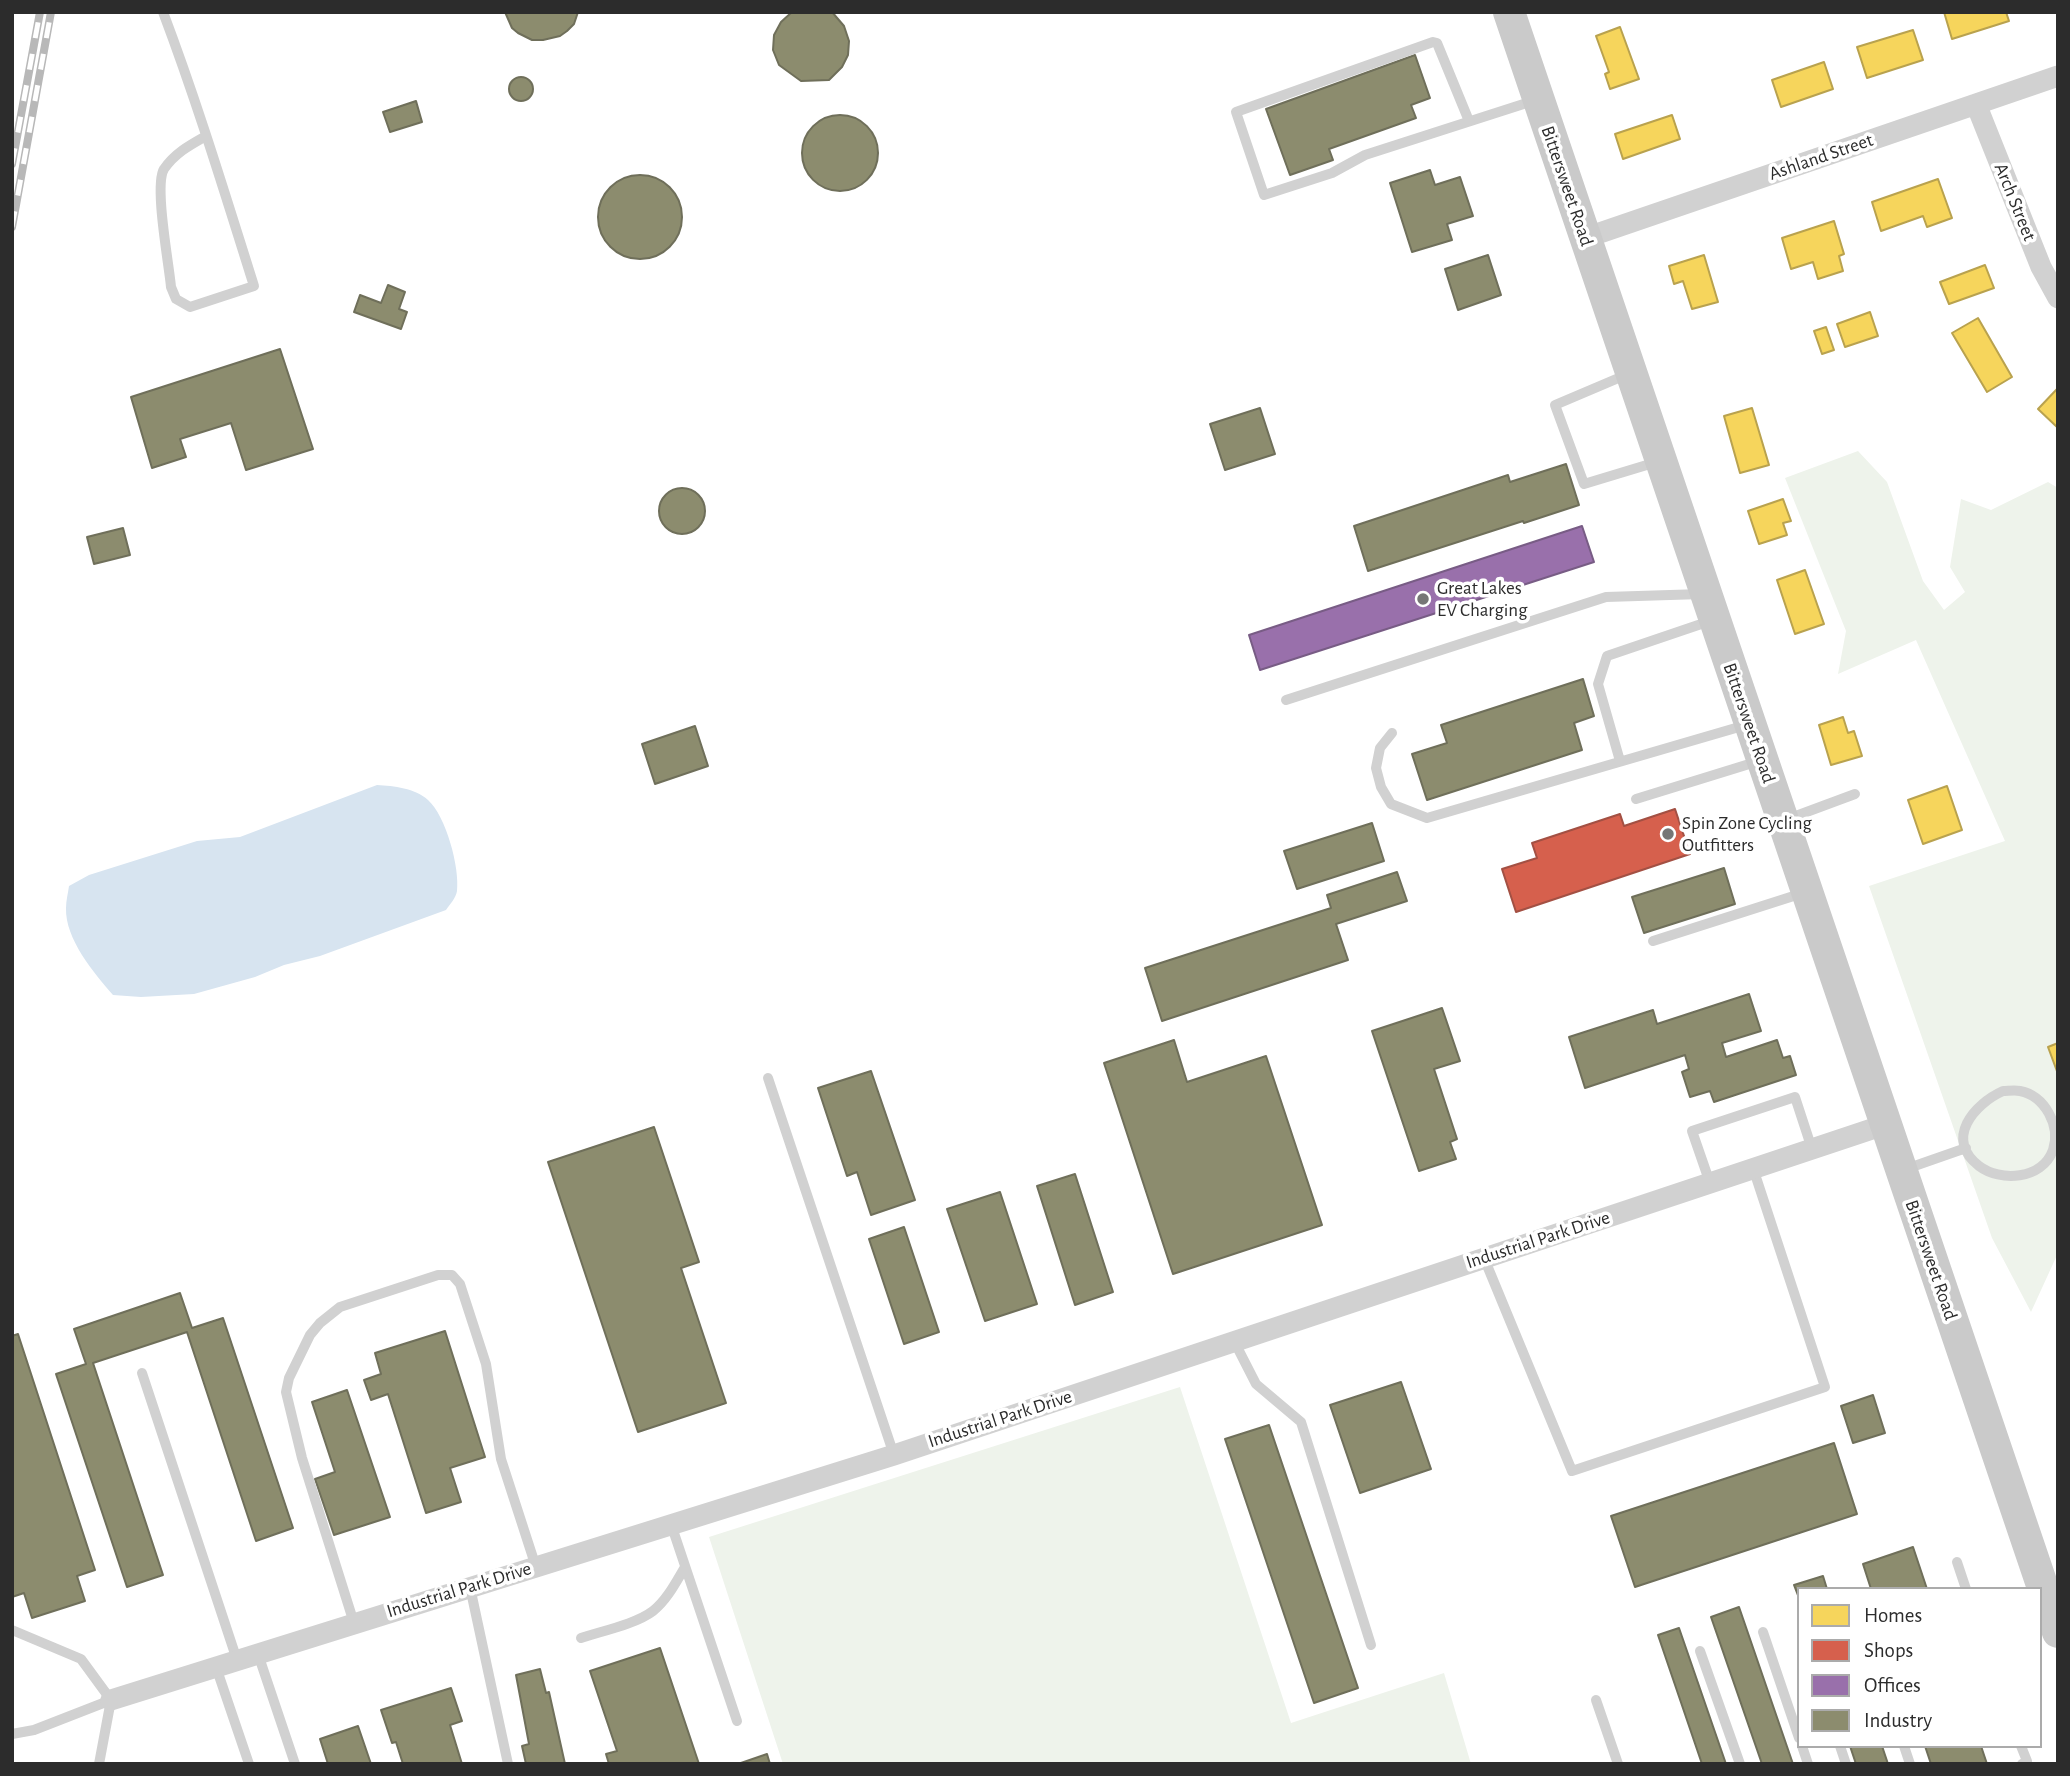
<!DOCTYPE html>
<style>
body{margin:0}
#map{position:relative;width:2070px;height:1776px;overflow:hidden;background:#fff;font-family:"Alegreya Sans",sans-serif}
canvas{display:block}
.frame{position:absolute;inset:0;border:14px solid #2c2c2c;pointer-events:none}
.legend{position:absolute;left:1797px;top:1587px;width:245px;height:161px;box-sizing:border-box;background:#fff;border:2px solid #ababab;margin:0;padding:9px 12px;list-style:none;font-size:21px;color:#2c2c2c}
.legend li{display:flex;align-items:center;gap:14px;height:35px}
.legend b{width:35px;border:2px solid #ababab}
</style>
<div id="map">
<canvas width="2070" height="1776"></canvas>
<div class="frame"></div>
<ul class="legend">
<li><b style="height:19px;background:#f6d55c"></b>Homes</li>
<li><b style="height:19px;background:#d6604d"></b>Shops</li>
<li><b style="height:19px;background:#9970ab"></b>Offices</li>
<li><b style="height:19px;background:#8c8c6e"></b>Industry</li>
</ul>
</div>
<script>
const g = document.querySelector('canvas').getContext('2d');
g.lineJoin = 'round';
function fill(path, color) { g.fillStyle = color; g.fill(path, 'evenodd'); }
function strokePath(path, color, width, dash) { g.strokeStyle = color; g.lineWidth = width; g.lineCap = dash ? 'butt' : 'round'; g.setLineDash(dash || []); g.stroke(path); }
function label(font, color, halo, rows, align = 'center') {
  g.font = font + ' "Alegreya Sans",sans-serif'; g.lineWidth = 7; g.setLineDash([]); g.textBaseline = 'middle'; g.strokeStyle = halo; g.fillStyle = color; for (const [text, x, y, turn = 0] of rows) {
    g.save(); g.translate(x, y); g.rotate((+turn || 0) * Math.PI / 180); g.textAlign = isNaN(turn) ? turn : align; if (halo) g.strokeText(text, 0, 0); g.fillText(text, 0, 0); g.restore();
  }
}
const green = new Path2D(`
 M1858,451L1887,482L1923,581L1944,610L1965,592L1950,567L1961,499L1991,510L2048,482L2058,488V1253L2031,1312L1992,1238L1869,886L2005,841L1916,640L1838,674L1846,631L1785,478Z
 M1180,1387L1291,1723L1444,1673L1471,1764H783L709,1537Z`);
const water = new Path2D(`
 M377,785C394,786 415,788 428,800C446,816 460,868 457,891C456,898 450,904 446,910L320,956L284,965L255,977L194,994L141,997L113,995C94,973 65,939 66,908C66,901 68,893 69,886L89,875L197,841L240,837Z`);
const homes = new Path2D(`
 M1944,12H2006L2009,21L1952,39Z
 M1620,27L1639,79L1610,89L1605,74L1609,72L1596,36Z
 M1913,30L1923,60L1867,78L1857,47Z
 M1824,62L1833,89L1781,107L1772,80Z
 M1672,115L1680,139L1623,159L1615,134Z
 M1938,179L1952,218L1927,227L1923,216L1881,231L1872,202Z
 M1834,221L1844,254L1839,256L1843,271L1818,279L1813,262L1791,269L1782,238Z
 M1704,255L1718,302L1692,309L1683,281L1674,284L1669,266Z
 M1985,265L1994,288L1949,304L1940,282Z
 M1870,312L1878,336L1845,347L1837,324Z
 M1978,318L2012,377L1987,392L1952,333Z
 M1826,327L1834,350L1822,354L1814,331Z
 M2057,389L2058,390V428L2038,409Z
 M1752,408L1769,465L1740,473L1724,416Z
 M1783,499L1791,521L1783,523L1787,535L1759,544L1748,511Z
 M1805,570L1824,624L1795,634L1777,580Z
 M1843,717L1848,733L1854,731L1862,756L1831,765L1819,725Z
 M1947,786L1962,830L1923,844L1908,800Z
 M2058,1043V1074L2048,1047Z`);
const shops = new Path2D(`
 M1675,809L1690,854L1516,912L1502,869L1537,858L1532,843L1620,814L1624,826Z`);
const offices = new Path2D(`
 M1582,526L1594,562L1260,670L1249,635Z`);
const industry = new Path2D(`
 M505,12H578L574,24L567,31L560,36L543,40H532L518,33L512,28Z
 M792,12H832L844,26L849,41L848,55L842,67L829,80L801,81L779,65L773,50L774,35L781,22Z
 M1415,55L1430,98L1411,105L1416,118L1329,149L1333,160L1290,175L1266,109Z
 M509 89a12 12 0 1 1 24 0a12 12 0 1 1-24 0Z
 M416,101L422,122L390,132L383,112Z
 M802 153a38 38 0 1 1 76 0a38 38 0 1 1-76 0Z
 M1430,170L1435,185L1460,177L1473,216L1447,224L1452,240L1412,252L1390,183Z
 M598 217a42 42 0 1 1 84 0a42 42 0 1 1-84 0Z
 M1488,255L1501,295L1458,310L1445,269Z
 M388,285L405,292L399,309L407,312L401,329L354,312L360,295L381,303Z
 M280,349L313,449L246,470L231,423L180,439L186,457L152,468L131,397Z
 M1260,408L1275,454L1225,470L1210,424Z
 M1566,464L1579,505L1524,523L1523,521L1368,571L1354,526L1508,475L1510,482Z
 M659 511a23 23 0 1 1 46 0a23 23 0 1 1-46 0Z
 M123,528L130,555L94,564L87,537Z
 M1583,679L1594,716L1574,723L1582,750L1427,800L1412,754L1447,743L1441,725Z
 M695,726L708,766L655,784L642,744Z
 M1372,823L1384,861L1297,889L1284,851Z
 M1724,868L1735,904L1644,933L1632,897Z
 M1397,872L1407,901L1336,924L1348,960L1162,1021L1145,968L1331,908L1327,895Z
 M1749,994L1761,1031L1722,1043L1726,1057L1777,1040L1783,1058L1790,1056L1796,1075L1714,1102L1710,1091L1690,1097L1682,1072L1689,1069L1685,1055L1585,1088L1569,1037L1653,1010L1657,1024Z
 M1442,1008L1460,1061L1434,1069L1457,1139L1450,1142L1456,1159L1419,1171L1372,1031Z
 M1174,1040L1187,1082L1266,1056L1322,1225L1173,1274L1104,1063Z
 M871,1071L915,1200L871,1215L857,1172L847,1176L818,1088Z
 M654,1127L699,1262L681,1268L726,1403L638,1432L548,1162Z
 M1075,1174L1113,1292L1075,1305L1037,1186Z
 M1000,1192L1037,1304L985,1321L947,1209Z
 M904,1227L939,1332L904,1344L869,1239Z
 M180,1293L192,1328L223,1318L293,1528L256,1541L187,1332L93,1363L163,1575L127,1587L56,1374L86,1364L74,1329Z
 M445,1331L485,1457L450,1468L461,1502L426,1513L388,1394L371,1400L364,1380L381,1374L375,1353Z
 M18,1334L95,1570L77,1576L85,1601L32,1618L24,1593L12,1597V1336Z
 M1401,1382L1431,1469L1360,1493L1330,1405Z
 M347,1390L390,1517L334,1535L315,1479L335,1472L312,1402Z
 M1873,1395L1885,1433L1853,1443L1841,1406Z
 M1269,1425L1358,1688L1314,1703L1225,1439Z
 M1834,1443L1857,1514L1635,1587L1611,1516Z
 M1913,1547L1927,1589H1871L1863,1564Z
 M1823,1576L1827,1589H1799V1598L1794,1585Z
 M1739,1607L1793,1764H1762L1711,1617Z
 M1679,1628L1726,1764H1702L1658,1635Z
 M660,1648L699,1764H609L606,1754L617,1751L590,1671Z
 M540,1669L546,1693L549,1692L565,1764H526L522,1746L529,1744L516,1675Z
 M451,1688L462,1721L450,1725L462,1764H403L396,1742L392,1743L381,1710Z
 M358,1726L371,1764H328L320,1739Z
 M1850,1746H1882L1888,1764H1856Z
 M1925,1746H1981L1987,1764H1931Z
 M767,1754L770,1764H738Z`);
const lane = new Path2D(`
 M163,12C197,102 225,194 254,286L190,307L176,299L171,287C169,264 154,185 164,169C175,153 190,145 206,136
 M1469,121L1437,43L1433,42L1236,112L1264,195L1332,173L1365,155L1536,100
 M1628,374L1555,405L1584,484L1660,461
 M1286,700L1606,597L1702,594
 M1392,733L1380,748L1376,768L1381,787L1391,804L1427,818L1746,725
 M1620,761L1598,684L1607,656L1713,620
 M1636,799L1759,761
 M1785,820L1855,794
 M1653,941L1803,893
 M768,1078L894,1455
 M2003,1091C2008,1091 2015,1090 2020,1091C2045,1096 2061,1126 2053,1150C2042,1180 2000,1182 1979,1166C1944,1139 1974,1104 2003,1091Z
 M1903,1170L1966,1148
 M1710,1183L1692,1131L1795,1097L1812,1149
 M1484,1258L1572,1471L1825,1387L1753,1168
 M1234,1341L1256,1384L1301,1422L1371,1645
 M142,1373L237,1660
 M671,1524L737,1721
 M1957,1562L1966,1589
 M470,1587L508,1764
 M354,1623L302,1458L286,1392L289,1378L310,1335L320,1323L340,1307L438,1275H452L460,1284L486,1364L501,1459L536,1567
 M12,1630L81,1659L111,1700L99,1764
 M1763,1632L1799,1738
 M581,1638C602,1631 636,1624 653,1611C667,1600 676,1582 685,1567
 M1700,1651L1740,1764
 M258,1654L295,1764
 M216,1667L249,1764
 M1596,1700L1618,1764
 M12,1734L34,1730L111,1700
 M1802,1746L1808,1764
 M1840,1746L1846,1764
 M1904,1746L1910,1764
 M2021,1746L2027,1761L2022,1764`);
const street = new Path2D(`
 M1976,104L2041,267L2058,298
 M1585,238L2058,76
 M111,1700L894,1455L1884,1125`);
const secondary = new Path2D(`
 M1509,12L2058,1632`);
const rail = new Path2D(`
 M12,164L40,12
 M12,227L51,12`);
const markers = [
 [1423,599,7,"#767676"],
 [1668,834,7,"#767676"]
];
const streetNames = [
 ["Ashland Street",1821,157,-19],
 ["Bittersweet Road",1567,186,71],
 ["Arch Street",2015,202,68],
 ["Bittersweet Road",1749,723,71],
 ["Industrial Park Drive",1538,1240,-18],
 ["Bittersweet Road",1931,1260,71],
 ["Industrial Park Drive",1000,1419,-18],
 ["Industrial Park Drive",459,1590,-17]
];
const poiNames = [
 ["Great Lakes",1437,588],
 ["EV Charging",1437,610],
 ["Spin Zone Cycling",1682,823],
 ["Outfitters",1682,845]
];
fill(green, '#eef3eb');
fill(water, '#d7e4f0');
fill(homes, '#f6d55c');
strokePath(homes, '#b9a24e', 2);
fill(shops, '#d6604d');
strokePath(shops, '#a35043', 2);
fill(offices, '#9970ab');
strokePath(offices, '#785c85', 2);
fill(industry, '#8c8c6e');
strokePath(industry, '#6f6f5a', 2);
strokePath(lane, '#d1d1d1', 10);
strokePath(street, '#d1d1d1', 21);
strokePath(secondary, '#cacaca', 32);
strokePath(rail, '#b8b8b8', 8);
strokePath(rail, '#fff', 5, [16]);
for (const [x, y, r, color] of markers) { const dot = new Path2D(); dot.arc(x, y, r, 0, 2 * Math.PI); g.fillStyle = color; g.fill(dot); strokePath(dot, '#fff', 2.5); }
label('19px', '#2c2c2c', '#fff', streetNames);
label('19px', '#2c2c2c', '#fff', poiNames, 'left');
</script>
